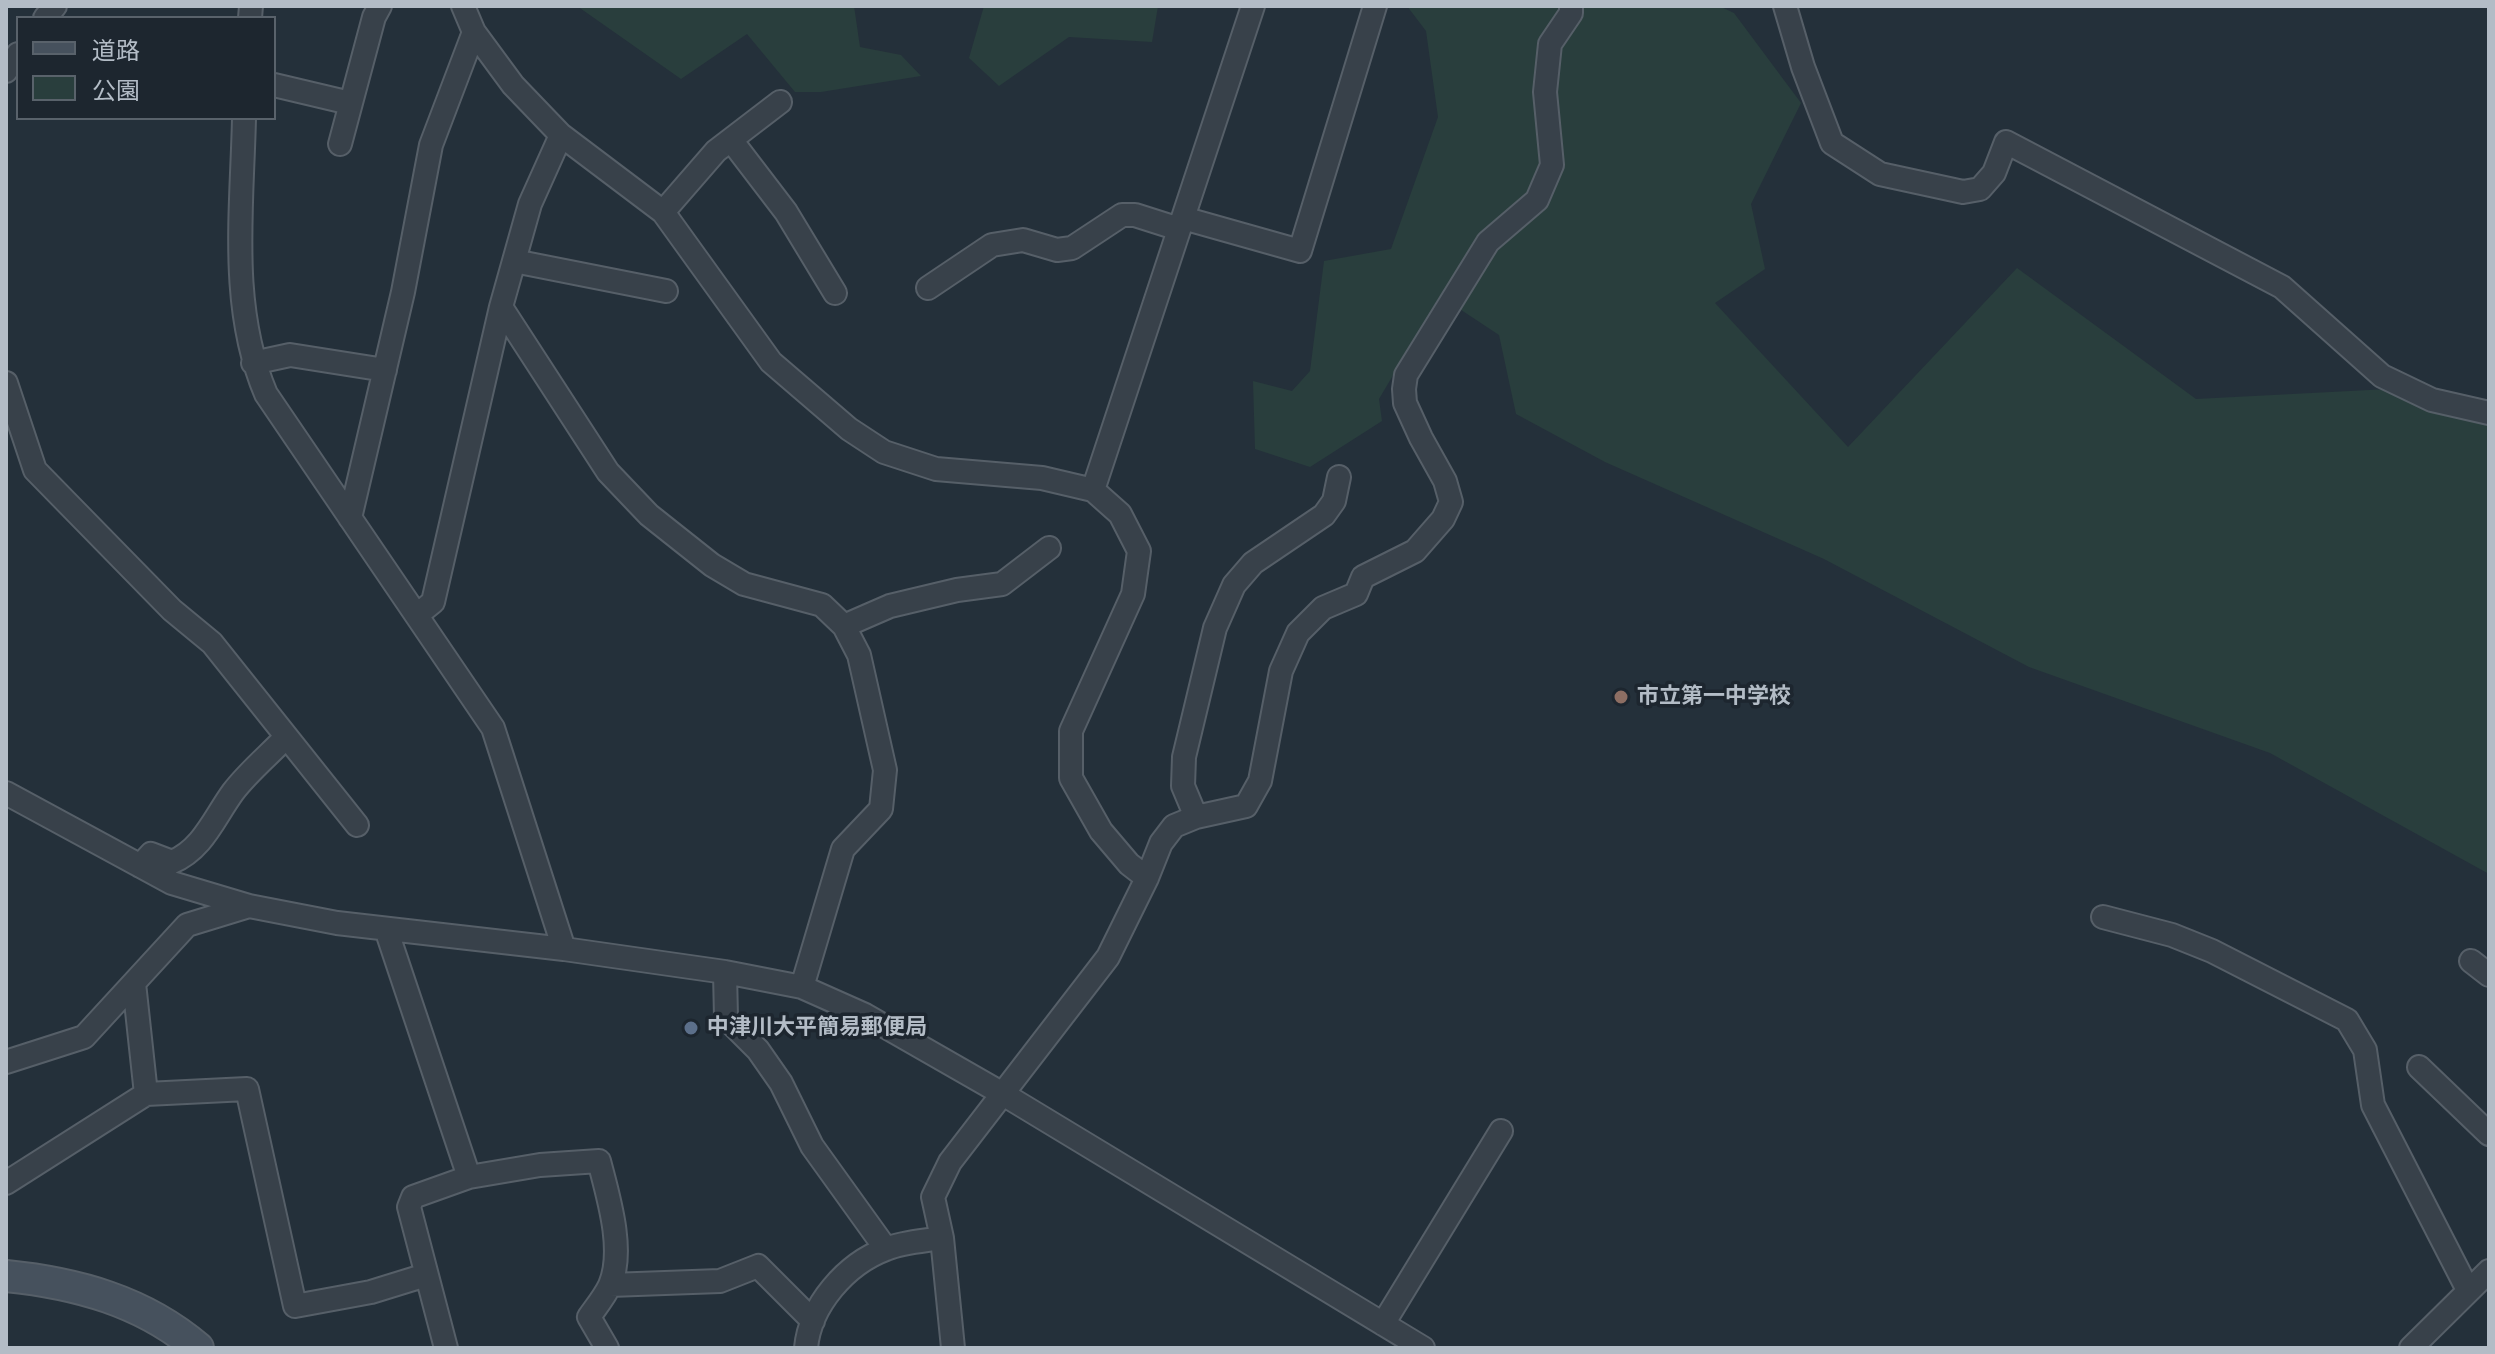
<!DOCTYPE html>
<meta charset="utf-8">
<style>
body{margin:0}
#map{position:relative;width:2495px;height:1354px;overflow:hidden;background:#24303a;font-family:"Archivo Narrow","Noto Sans JP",sans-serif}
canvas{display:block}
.frame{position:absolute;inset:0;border:8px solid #b3bcc6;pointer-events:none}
.legend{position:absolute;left:16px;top:16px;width:260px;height:104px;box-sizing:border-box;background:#1d262f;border:2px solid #59626b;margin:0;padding:10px 14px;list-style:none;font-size:24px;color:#b3bcc6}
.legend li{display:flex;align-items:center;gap:16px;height:40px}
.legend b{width:40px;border:2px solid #59626b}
</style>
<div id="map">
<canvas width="2495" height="1354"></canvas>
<div class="frame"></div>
<ul class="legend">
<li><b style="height:10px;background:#46515d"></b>道路</li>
<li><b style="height:22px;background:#293e3d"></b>公園</li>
</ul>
</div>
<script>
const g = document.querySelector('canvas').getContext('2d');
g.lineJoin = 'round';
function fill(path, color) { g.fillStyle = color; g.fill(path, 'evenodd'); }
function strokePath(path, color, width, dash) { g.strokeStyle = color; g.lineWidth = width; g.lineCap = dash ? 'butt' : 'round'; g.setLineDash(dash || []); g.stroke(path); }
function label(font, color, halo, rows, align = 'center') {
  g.font = font + ' "Archivo Narrow","Noto Sans JP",sans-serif'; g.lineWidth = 7; g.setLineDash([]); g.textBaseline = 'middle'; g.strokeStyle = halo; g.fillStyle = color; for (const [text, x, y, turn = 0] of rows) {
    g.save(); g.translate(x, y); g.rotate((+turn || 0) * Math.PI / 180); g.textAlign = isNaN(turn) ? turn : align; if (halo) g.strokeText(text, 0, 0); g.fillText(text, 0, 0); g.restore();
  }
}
const green = new Path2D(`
 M577,6H854L860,47L901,55L921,76L821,92H795L747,34L681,79Z
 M984,6H1158L1152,42L1069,37L999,86L969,58Z
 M1407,6H1719L1734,13L1801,103L1751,204L1765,269L1715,303L1848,447L2017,268L2196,399L2427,387L2489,424V874L2270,753L2029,667L1824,559L1605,462L1516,414L1499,335L1440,296L1379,399L1382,421L1310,467L1255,449L1253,381L1292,391L1310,371L1324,261L1391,249L1438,117L1426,31Z`);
const street = new Path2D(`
 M463,6L474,32L513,85L561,135L663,212L771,362L849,429L884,452L936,469L1042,478L1093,490L1120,514L1139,551L1133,594L1071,731V778L1101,831L1129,864L1147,878
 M1785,6L1803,67L1832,143L1880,174L1963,192L1980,189L1994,173L2006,142L2282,287L2382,376L2432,400L2489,413
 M45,18L55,6
 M250,18L251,6
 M6,71L18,54
 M274,85L350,103
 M244,118C242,210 229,307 266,394L493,728L564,949
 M731,140L786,212L835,293
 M340,144L374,17L380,6
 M663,212L716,151L780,102
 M1183,218L1300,251L1375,6
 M514,261L666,291
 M928,288L992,245L1023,240L1057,250L1072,248L1122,215H1135L1179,229
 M501,307L608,472L649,515L712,565L744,584L822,605L844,626L859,655L885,770L881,809L843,849L802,987
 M253,363L290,355L385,370
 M6,383L35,470L172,610L212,643L357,825
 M1093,490L1253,6
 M350,518L403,292L431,145L474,32
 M417,615L433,602L501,307L530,204L561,135
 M844,626L890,606L957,590L1002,584L1049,548
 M6,793L172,883L249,906L337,923L564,949L725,972L802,987L865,1015L1003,1094L1423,1348
 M1196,817L1183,786L1184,757L1215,628L1234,585L1253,563L1324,515L1334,501L1339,477
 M140,866L151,854L172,862C203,849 214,818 233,792C248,772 269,755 286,737
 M2103,917L2172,935L2212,951L2347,1020L2365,1050L2373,1105L2468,1290
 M386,929L469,1177L413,1197L409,1207L446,1348
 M2471,961L2489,975
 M725,972L726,1018L758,1050L781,1083L812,1146L886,1249
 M134,983L146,1094L247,1089L295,1306L371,1292L426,1275
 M6,1062L84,1037L187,925L249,906
 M2419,1067L2489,1134
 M469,1177L540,1165L599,1161C608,1196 625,1250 610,1285C605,1296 596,1307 589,1317L607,1348
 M6,1183L146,1094
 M610,1285L720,1281L758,1266L813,1321
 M1383,1324L1501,1131
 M806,1348C810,1305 846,1264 886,1249C903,1242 924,1241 942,1238
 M953,1348L942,1238L933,1197L950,1162L1108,957L1147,878L1161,843L1174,826L1196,817L1246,806L1260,781L1281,671L1298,633L1323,608L1356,594L1363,577L1415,551L1443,519L1451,502L1445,481L1421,438L1405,403L1404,389L1406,375L1488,242L1537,200L1552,165L1545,92L1550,44L1571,13V6
 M2411,1348L2489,1271`);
const secondary = new Path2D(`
 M6,1276C76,1283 143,1301 198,1348`);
const markers = [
 [1621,697,8,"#8d6e63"],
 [691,1028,8,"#5c6f8a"]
];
const poiNames = [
 ["市立第一中学校",1637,697],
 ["中津川大平簡易郵便局",707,1028]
];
fill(green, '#293e3d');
strokePath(street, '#565f68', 26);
strokePath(secondary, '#565f68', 34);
strokePath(street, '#38414a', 22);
strokePath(secondary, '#46515d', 30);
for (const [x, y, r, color] of markers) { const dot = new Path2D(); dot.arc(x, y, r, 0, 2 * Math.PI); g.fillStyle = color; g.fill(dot); strokePath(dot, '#1d262f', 3); }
label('bold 22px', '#b3bcc6', '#1d262f', poiNames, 'left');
</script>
